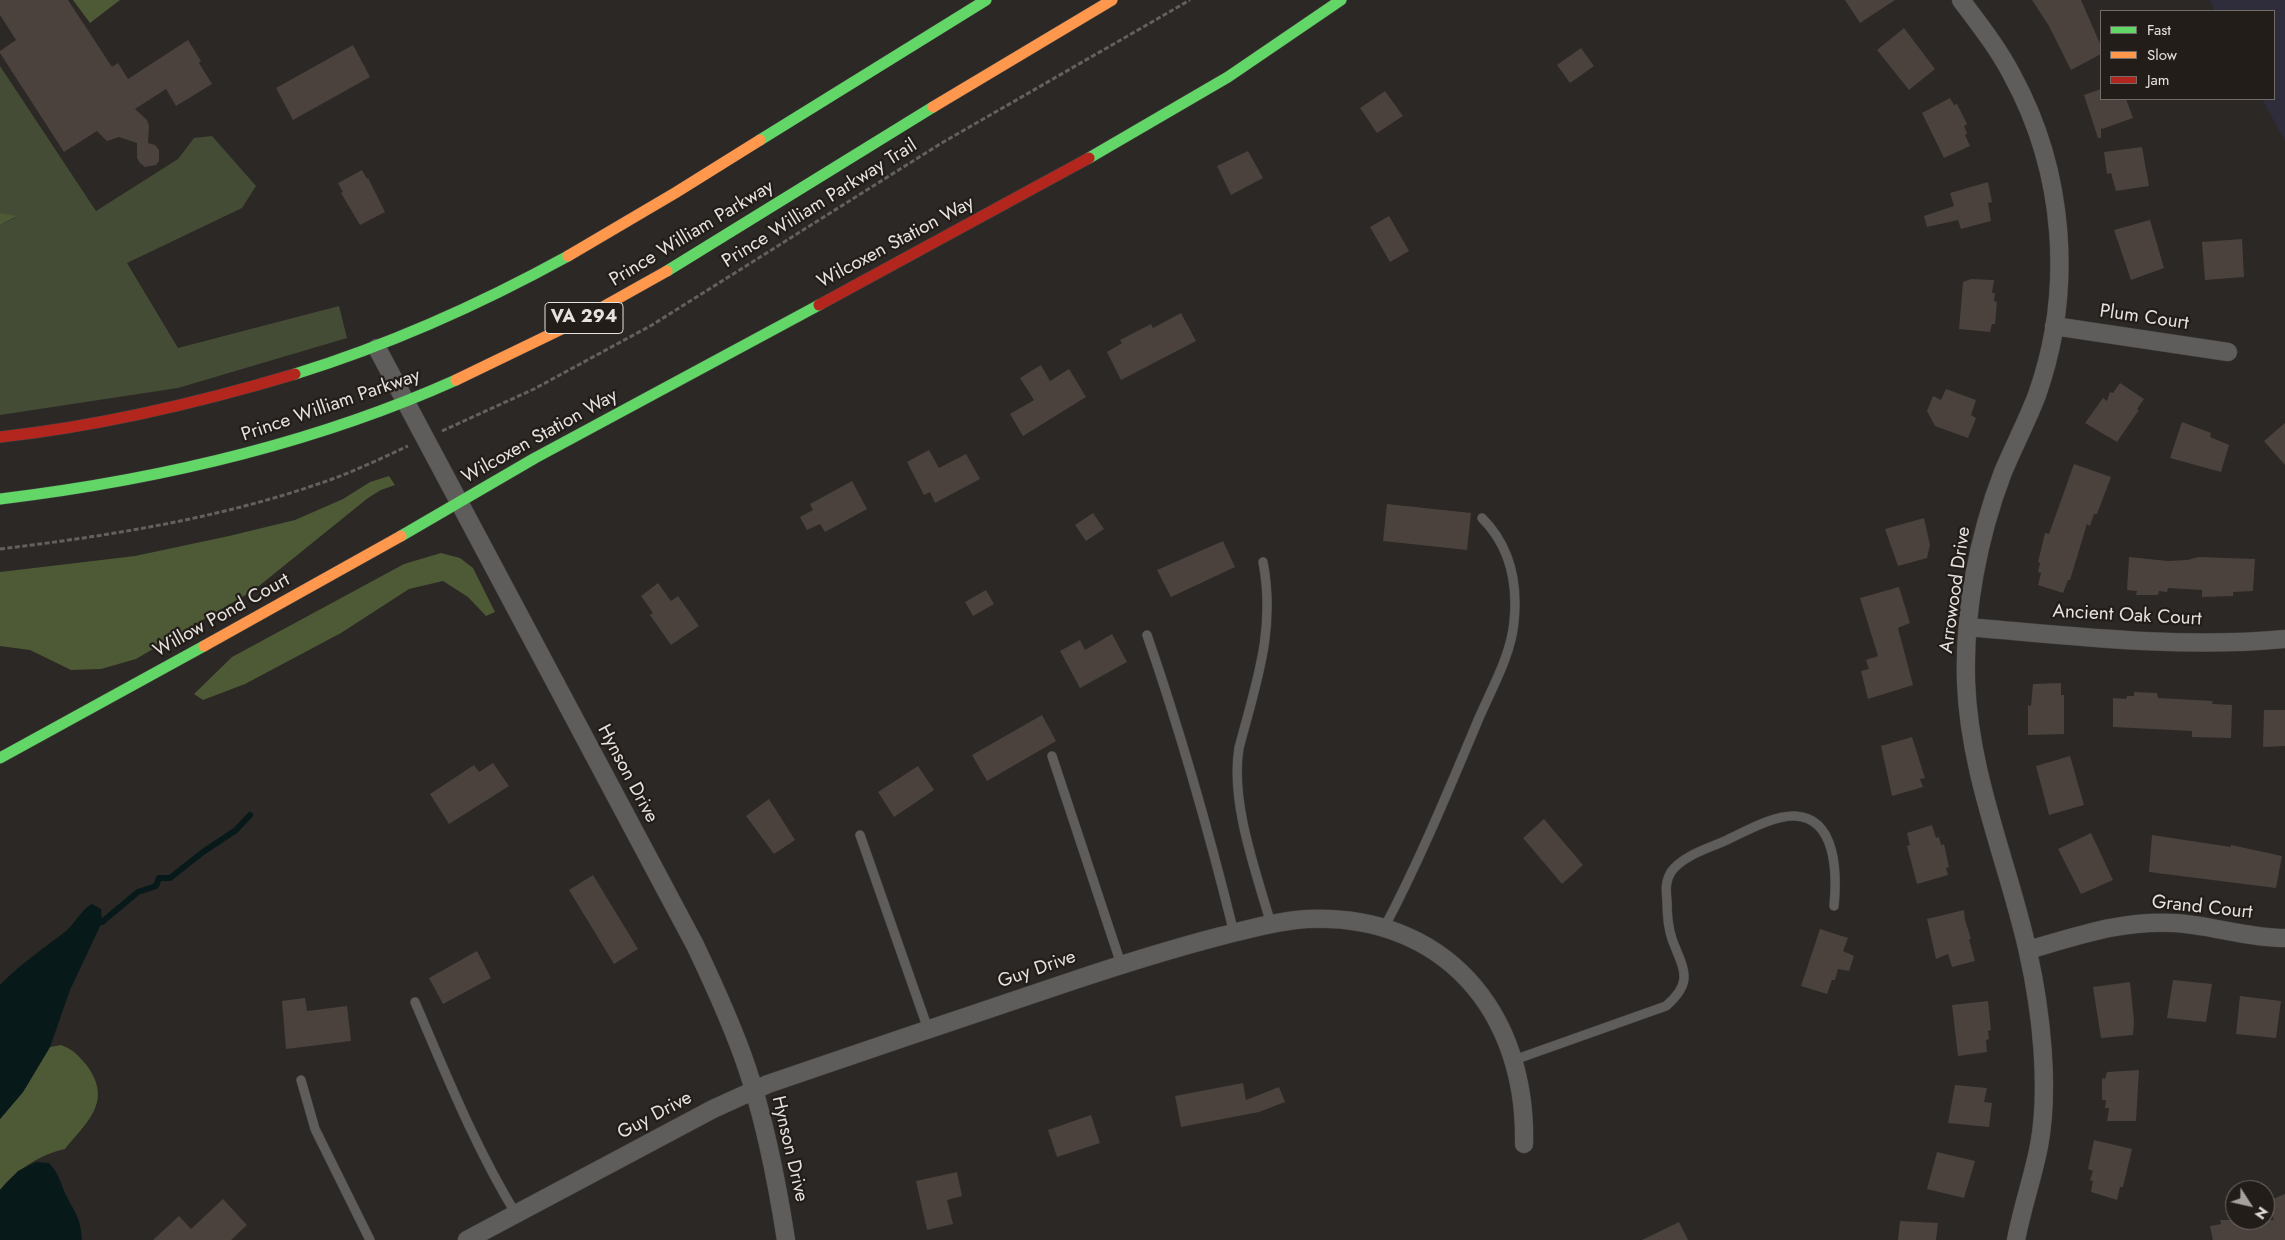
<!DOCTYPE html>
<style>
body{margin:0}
#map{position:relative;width:2285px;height:1240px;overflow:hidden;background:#2b2825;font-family:Jost,sans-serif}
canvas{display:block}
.legend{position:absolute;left:2100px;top:10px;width:175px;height:90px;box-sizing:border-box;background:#231d19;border:1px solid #716c68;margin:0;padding:6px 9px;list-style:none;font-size:15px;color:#e6e2df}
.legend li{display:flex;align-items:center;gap:10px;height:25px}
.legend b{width:25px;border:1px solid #716c68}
.north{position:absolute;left:2225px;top:1180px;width:50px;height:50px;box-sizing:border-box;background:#231d19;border:1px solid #716c68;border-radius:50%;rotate:125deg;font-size:14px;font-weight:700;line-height:20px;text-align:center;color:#e6e2df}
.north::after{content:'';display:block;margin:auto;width:18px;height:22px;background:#a5a19e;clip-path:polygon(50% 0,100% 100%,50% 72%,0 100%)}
</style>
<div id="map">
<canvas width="2285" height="1240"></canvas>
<ul class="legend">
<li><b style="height:6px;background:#63d668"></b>Fast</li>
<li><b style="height:6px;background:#ff974d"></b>Slow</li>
<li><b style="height:6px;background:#b3261e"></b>Jam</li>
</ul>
<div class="north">N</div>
</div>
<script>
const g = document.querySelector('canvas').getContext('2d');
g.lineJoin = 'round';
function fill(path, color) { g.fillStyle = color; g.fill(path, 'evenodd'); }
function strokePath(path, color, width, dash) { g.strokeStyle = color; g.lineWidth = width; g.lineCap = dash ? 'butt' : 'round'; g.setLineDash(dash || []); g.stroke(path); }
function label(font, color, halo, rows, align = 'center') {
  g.font = font + ' Jost,sans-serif'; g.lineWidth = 4.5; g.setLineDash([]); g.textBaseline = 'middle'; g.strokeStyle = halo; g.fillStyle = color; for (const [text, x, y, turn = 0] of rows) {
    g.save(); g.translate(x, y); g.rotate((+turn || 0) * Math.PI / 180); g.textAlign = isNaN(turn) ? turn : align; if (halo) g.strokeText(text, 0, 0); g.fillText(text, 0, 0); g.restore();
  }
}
const commercial = new Path2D(`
 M2209,0H2285V141L2262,99H2274V11H2215Z`);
const green = new Path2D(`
 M0,66L96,211L178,159L194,138L212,136L256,186L242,208L127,263L178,348L339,306L347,338L178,388L0,415V225L16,217L0,213Z`);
const forest = new Path2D(`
 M73,0H120L90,23Z
 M0,213L17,216L0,225Z
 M389,476L395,485L381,490L368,498L254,590L136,659L101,669L71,670L30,650L0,646V572L135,556L229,536L295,520L343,499L370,482Z
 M441,553L460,558L473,568L495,612L486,616L468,597L443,581L409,589L341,633L245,684L203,700L194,694L232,657L404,564Z
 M61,1045C73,1049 80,1057 88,1067C112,1102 88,1121 65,1149C43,1153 14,1171 0,1190V1119L23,1092L50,1047Z`);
const water = new Path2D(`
 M92,904L101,909L102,922L70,990L50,1047L23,1092L0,1119V985C20,964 43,949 66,931C76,922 82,909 92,904Z
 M36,1162L49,1163C58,1172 60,1181 65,1193C74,1212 81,1217 82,1240H0V1190L18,1171Z`);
const stream = new Path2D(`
 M102,922L138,892L156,886L159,878H170L203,852L236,830L250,815`);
const building = new Path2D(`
 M0,0H68L112,67L118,63L128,79L188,40L201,61L199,63L212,84L176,106L166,89L135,109L147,120L149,126L148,143L155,145L159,150V161L156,165L145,167L140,163L137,158V143L119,137L107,141L97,131L64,152L0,53V51L16,40L0,15Z
 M1845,0H1895L1860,23Z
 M2032,0H2081L2101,46V54L2071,70L2049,26Z
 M1904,28L1935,69L1909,90L1877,50Z
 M353,45L370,77L293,120L276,88Z
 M1581,48L1594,66L1570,83L1557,65Z
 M2101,89V99H2126L2133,118L2102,129L2101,127V138H2098L2084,95Z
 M1385,91L1403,116L1377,133L1360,108Z
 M1950,98L1954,105L1957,104L1967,124L1964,126L1967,133L1965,135L1970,146L1944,158L1922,113Z
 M2142,147L2149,186L2116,191L2111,173L2107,174L2104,152Z
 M1248,151L1263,178L1231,195L1217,166Z
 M362,170L367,179L368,178L385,212L360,225L341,193L343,192L338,183Z
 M1988,182L1992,202L1988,203L1991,221L1961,229L1958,220L1927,227L1924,216L1954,206L1950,193Z
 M1389,216L1409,251L1390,262L1370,227Z
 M2150,220L2164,268L2131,280L2114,230Z
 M2242,239L2244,277L2205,280L2202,242Z
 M1971,279L1994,280L1992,293H1995L1994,301L1997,302L1995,324H1992L1990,332L1959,329L1963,282Z
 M1181,313L1196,341L1121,380L1107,352L1122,343L1120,340L1151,324L1153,328Z
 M1041,365L1050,381L1069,369L1086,397L1023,436L1010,414L1034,400L1020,378Z
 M2120,383L2144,399L2137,409L2139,410L2117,442L2085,423L2103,398L2107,401L2110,392L2113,393Z
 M1946,389L1976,400L1971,415L1976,418L1968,438L1935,426L1927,411L1933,396L1941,400Z
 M2182,422L2211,433L2210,437L2229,445L2221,472L2170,458Z
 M2285,423V465L2264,441Z
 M929,450L939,468L966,454L980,479L935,503L930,492L924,495L907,462Z
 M2074,464L2111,477L2097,514H2094L2090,526L2087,524L2070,580H2068L2063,593L2038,585L2041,573L2038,572L2040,563L2038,562L2045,533L2049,534Z
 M852,481L867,509L825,532L820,524L807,530L800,517L813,510L810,504Z
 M1387,504L1471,513L1467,550L1383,541Z
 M1093,513L1104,529L1086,541L1075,525Z
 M1924,518L1930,545L1927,558L1898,566L1885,529Z
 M1223,541L1235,567L1171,597L1157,570Z
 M2129,557L2168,561L2187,560L2199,557L2255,559L2253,591L2233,592V596L2202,597V590L2168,588L2167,592L2159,591L2158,595H2136L2137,591L2127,590Z
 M658,583L671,601L678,596L699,626L671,645L650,615L653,613L641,596Z
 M1899,587L1910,623L1898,628L1913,685L1868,699L1861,671L1869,669L1866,660L1878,656L1860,598Z
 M986,590L994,604L973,616L965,602Z
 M1112,634L1127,662L1080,688L1060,651L1080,640L1085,650Z
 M2061,683V695H2064V734L2028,735V705L2031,706L2033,684Z
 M2134,692L2157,693L2158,698L2213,701L2212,704L2232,705L2231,738L2192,737V731L2113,727V698L2126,699L2127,696H2134Z
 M2264,710H2285V746L2263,747Z
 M1042,715L1056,741L987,781L972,755Z
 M1912,737L1925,778L1920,779L1923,787L1892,796L1881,746Z
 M2070,756L2084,805L2049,815L2036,766Z
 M493,763L509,786L449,824L430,794L474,765L479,772Z
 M918,766L934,790L894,817L878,792Z
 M769,799L795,840L774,854L746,816Z
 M1544,819L1583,865L1562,884L1523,838Z
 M1932,825L1936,838L1939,837L1941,845L1944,844L1949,867L1946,868L1948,875L1917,884L1907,846L1910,845L1907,833Z
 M2091,833L2113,880L2081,894L2058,849Z
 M2152,835L2231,847V845L2282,856L2276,888L2149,872Z
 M593,875L638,949L614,964L569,890Z
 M1964,910L1965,920L1971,939H1969L1975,961L1952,967L1948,954L1936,959L1927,919Z
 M1820,929L1848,938L1843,951L1854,956L1849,971L1838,969L1835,980H1832L1827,994L1801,986Z
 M477,951L491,978L443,1004L429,978Z
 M2173,980L2212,984L2206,1022L2167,1018Z
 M2130,982L2134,1021L2133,1035L2101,1038L2093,987Z
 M2240,996L2281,1001L2276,1038L2236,1034Z
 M305,998L307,1011L347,1006L351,1041L286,1049L282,1001Z
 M1988,1001L1991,1030L1988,1031L1989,1039L1986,1040L1987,1052L1958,1056L1952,1005Z
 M2139,1070L2136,1121H2107L2109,1108H2105L2106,1100H2102V1078L2105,1079L2107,1072Z
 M1243,1083L1246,1100L1279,1087L1285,1102L1259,1112L1181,1127L1175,1096Z
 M1955,1085L1987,1088L1984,1102L1992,1103L1989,1127L1948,1123Z
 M1091,1115L1100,1143L1057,1157L1048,1130Z
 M2094,1140L2132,1149L2123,1187H2120L2117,1200L2091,1192L2093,1181L2090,1180L2093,1171L2088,1169Z
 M1937,1152L1975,1161L1964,1198L1927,1189Z
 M957,1172L962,1196L947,1200L953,1224L927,1230L916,1181Z
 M2285,1194V1240H2213L2210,1226L2221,1224L2220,1220H2274L2266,1202Z
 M223,1199L247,1225L231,1240H153L179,1216L191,1229Z
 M1900,1221L1938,1223L1936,1240H1898Z
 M1679,1222L1688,1240H1642Z`);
const path = new Path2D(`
 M442,431L534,389L652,325L940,144L1190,0
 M0,549C108,536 217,519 321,483C351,473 380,459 408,446`);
const lane = new Path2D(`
 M1263,562C1276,630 1256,683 1239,748C1230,802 1256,872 1271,924
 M1147,635C1181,733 1209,832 1234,933
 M1052,756L1121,964
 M860,835L928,1029
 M1384,928C1420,860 1449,789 1479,718C1492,688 1511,655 1514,622C1518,583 1510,546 1482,518
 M415,1002C446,1074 475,1147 516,1214
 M1514,1060L1666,1006C1695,981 1683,969 1672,939C1668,927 1667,914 1667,901C1666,890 1665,882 1671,872C1683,855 1710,848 1727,840C1746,831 1774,815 1795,816C1837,818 1837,875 1834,906
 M301,1080L315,1129L370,1240`);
const street = new Path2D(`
 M1961,0C1979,24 1998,48 2012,75C2065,172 2074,290 2037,395C2027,421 2014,446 2003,472C1978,537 1964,612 1966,681C1969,775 2008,862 2028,952C2041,1010 2050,1087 2039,1146C2033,1177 2022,1208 2016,1240
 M2054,326L2228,352
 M377,348L695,945C714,985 733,1026 747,1068C766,1124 777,1182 786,1240
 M1968,627C2073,636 2180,649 2285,639
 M2028,950C2078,936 2121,920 2174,923C2211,925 2247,938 2285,938
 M467,1240L713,1109L768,1084C870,1049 973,1014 1075,980C1123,964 1171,949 1221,936C1249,929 1278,921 1307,919C1444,913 1527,1012 1524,1144`);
const fast = new Path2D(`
 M760,140L986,0
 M1089,158L1228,77L1341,0
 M667,271L933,107
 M295,374C392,344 479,305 568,256
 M0,499C157,480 311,445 456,380
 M401,536L535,458L819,305
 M0,758L204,646`);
const slow = new Path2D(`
 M933,107L1112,0
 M568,256L675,193L760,140
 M456,380L576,322L667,271
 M204,646L401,536`);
const jam = new Path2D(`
 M819,305L1089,158
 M0,437C101,426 198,403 295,374`);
const shields = [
 [584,318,78]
];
const shieldNames = [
 ["VA 294",584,318]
];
const streetNames = [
 ["Prince William Parkway Trail",820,204,-32],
 ["Prince William Parkway",692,234,-31],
 ["Wilcoxen Station Way",896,243,-28],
 ["Plum Court",2144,318,8],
 ["Prince William Parkway",331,406,-19],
 ["Wilcoxen Station Way",540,437,-29],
 ["Arrowood Drive",1956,590,-82],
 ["Willow Pond Court",222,616,-29],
 ["Ancient Oak Court",2127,616,3],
 ["Hynson Drive",627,774,62],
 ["Grand Court",2202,908,6],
 ["Guy Drive",1037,970,-19],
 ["Guy Drive",655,1116,-28],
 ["Hynson Drive",789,1149,77]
];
fill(commercial, '#2f2c3b');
fill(green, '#444c35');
fill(forest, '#4d5a35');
fill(water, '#081919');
strokePath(stream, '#081919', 6);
fill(building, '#4b423d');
strokePath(lane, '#454341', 10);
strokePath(street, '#454341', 19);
strokePath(fast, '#454341', 12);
strokePath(slow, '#454341', 12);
strokePath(jam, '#454341', 12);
strokePath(path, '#636160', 3, [5, 2.5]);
strokePath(lane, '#5f5d5b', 9);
strokePath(street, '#5f5d5b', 18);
strokePath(fast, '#63d668', 11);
strokePath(slow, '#ff974d', 11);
strokePath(jam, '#b3261e', 11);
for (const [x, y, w] of shields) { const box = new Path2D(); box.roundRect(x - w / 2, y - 15.5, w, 31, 4); g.fillStyle = '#231d19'; g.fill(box); strokePath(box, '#e6e2df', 1); }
label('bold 18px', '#e6e2df', null, shieldNames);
label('19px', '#e6e2df', '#231d19', streetNames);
</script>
